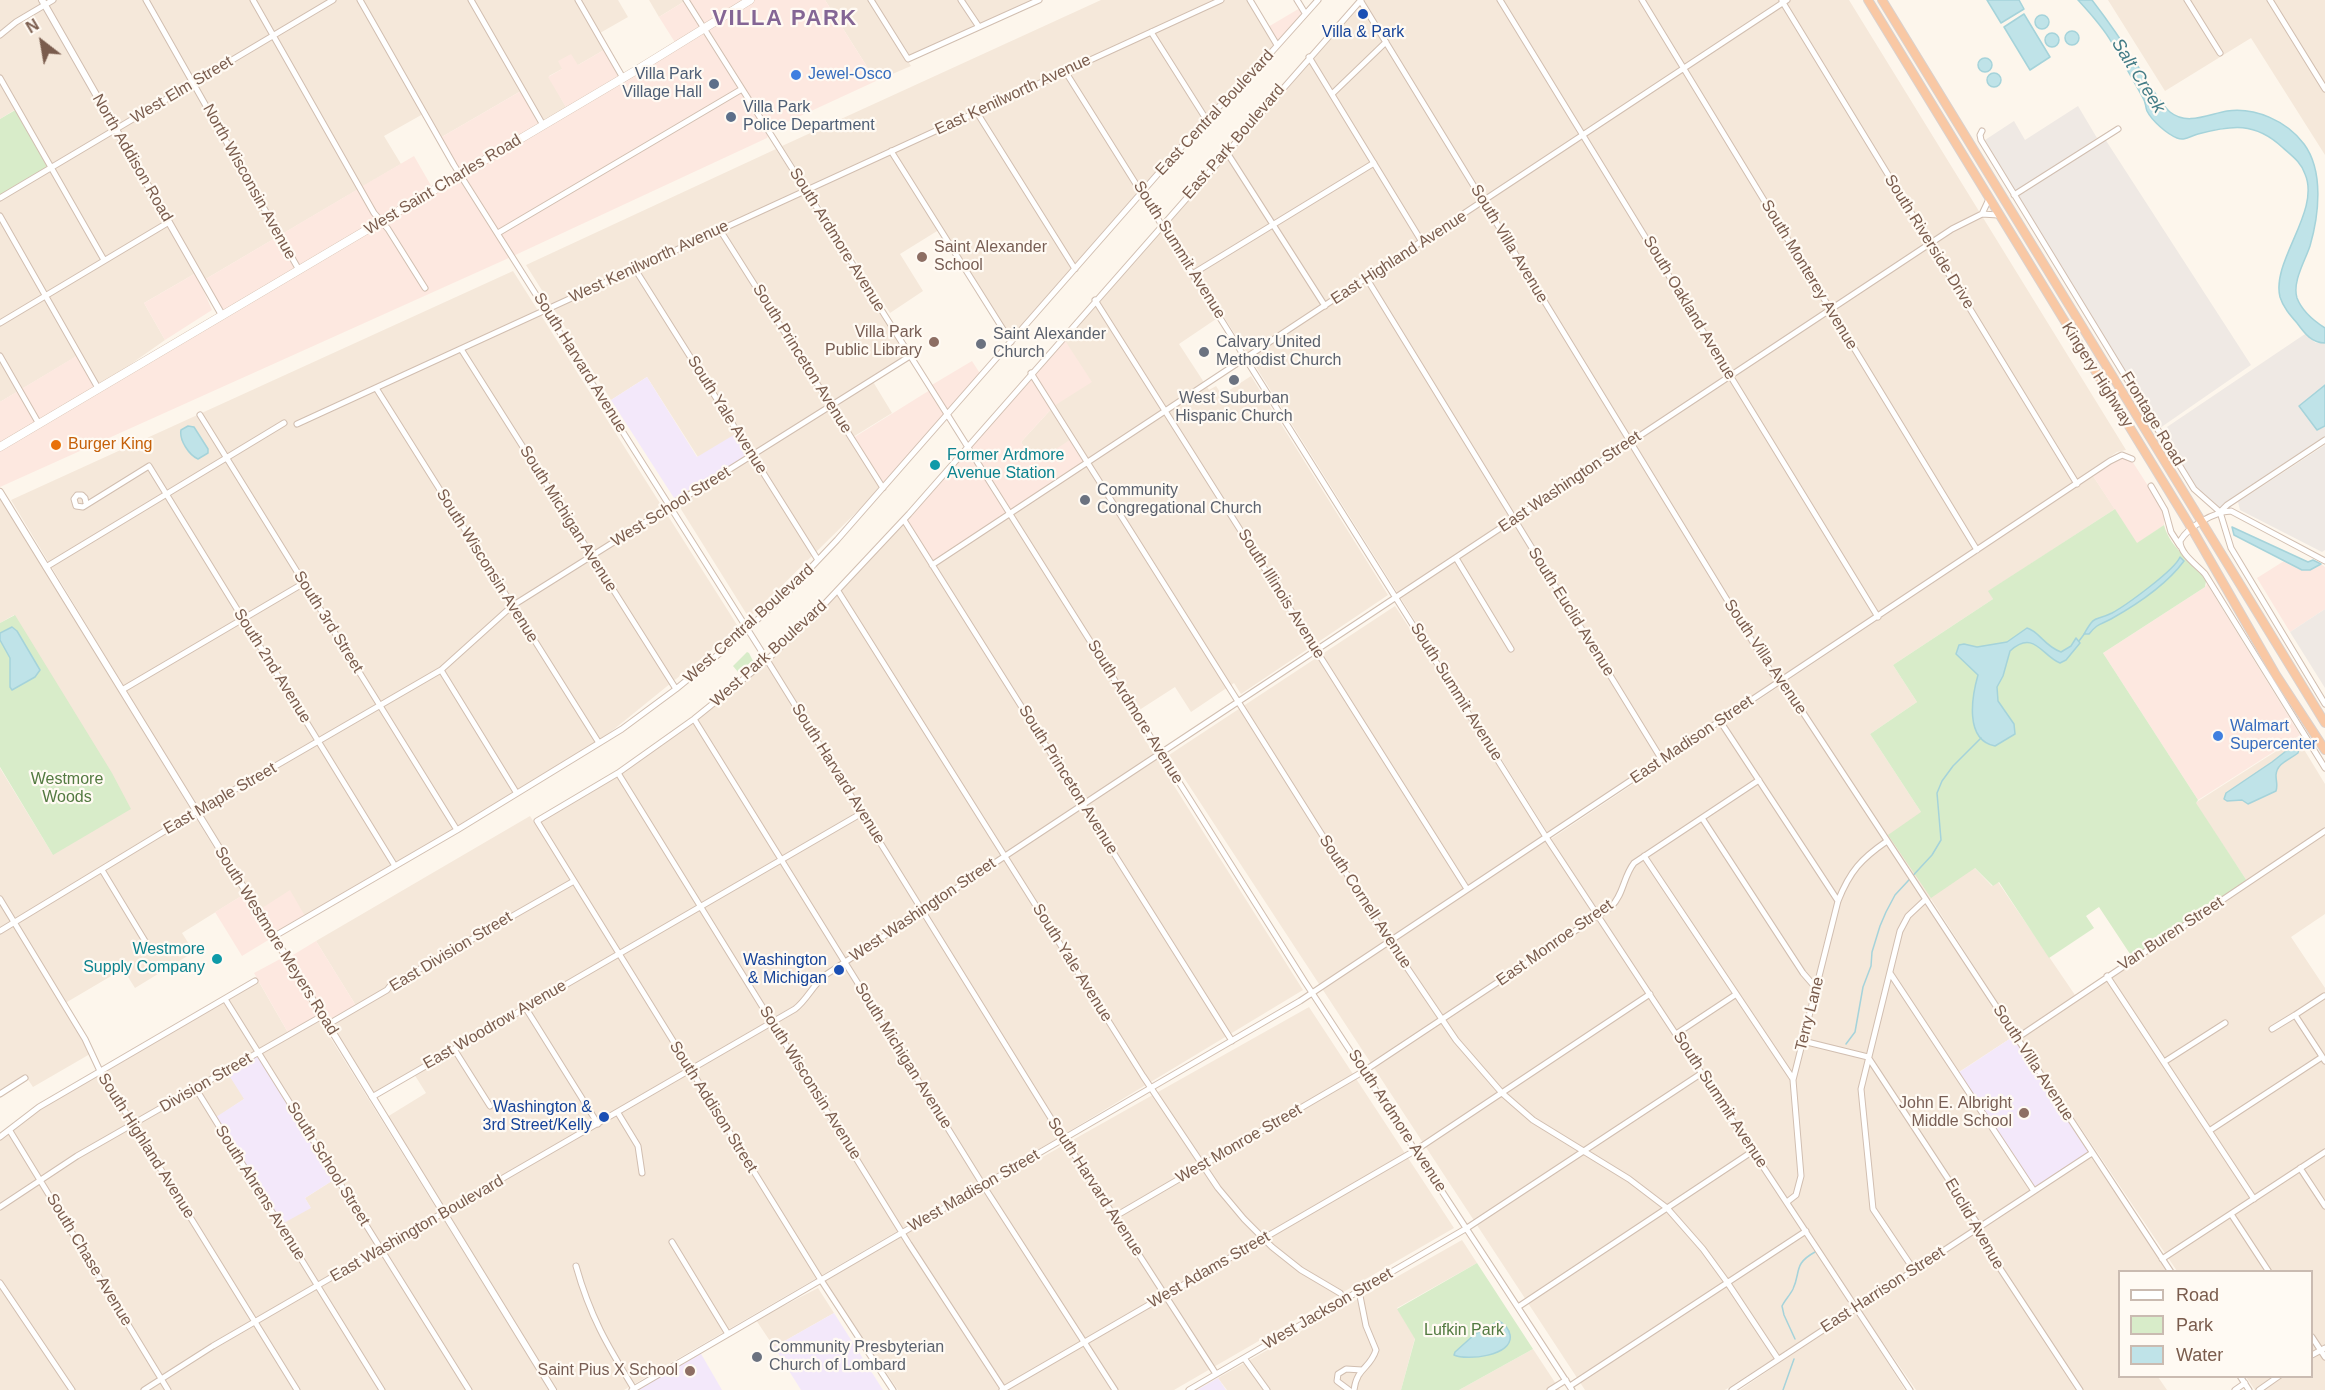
<!DOCTYPE html>
<style>
body{margin:0}
#map{position:relative;width:2325px;height:1390px;overflow:hidden;background:#fdf6ec;font-family:Arial,sans-serif}
canvas{display:block}
.legend{position:absolute;left:2118px;top:1270px;width:195px;height:108px;box-sizing:border-box;background:#fffaf3;border:2px solid #cabbb1;margin:0;padding:8px 10px;list-style:none;font-size:18px;color:#7a5c4d}
.legend li{display:flex;align-items:center;gap:12px;height:30px}
.legend b{width:30px;border:2px solid #cabbb1}
.north{position:absolute;left:12px;top:12px;width:60px;height:60px;-webkit-text-stroke:4px #fffaf3;paint-order:stroke;rotate:329deg;font-size:16px;font-weight:700;line-height:24px;text-align:center;color:#7a5c4d}
.north::after{content:'';display:block;margin:auto;width:21px;height:27px;background:#7a5c4d;clip-path:polygon(50% 0,100% 100%,50% 72%,0 100%)}
</style>
<div id="map">
<canvas width="2325" height="1390"></canvas>
<ul class="legend">
<li><b style="height:8px;background:#fff"></b>Road</li>
<li><b style="height:16px;background:#d8ecc9"></b>Park</li>
<li><b style="height:16px;background:#bfe3e8"></b>Water</li>
</ul>
<div class="north">N</div>
</div>
<script>
const g = document.querySelector('canvas').getContext('2d');
g.lineJoin = 'round';
function fill(path, color) { g.fillStyle = color; g.fill(path, 'evenodd'); }
function strokePath(path, color, width, dash) { g.strokeStyle = color; g.lineWidth = width; g.lineCap = dash ? 'butt' : 'round'; g.setLineDash(dash || []); g.stroke(path); }
function label(font, color, halo, rows, align = 'center') {
  g.font = font + ' Arial,sans-serif'; g.lineWidth = 4.5; g.setLineDash([]); g.textBaseline = 'middle'; g.strokeStyle = halo; g.fillStyle = color; for (const [text, x, y, turn = 0] of rows) {
    g.save(); g.translate(x, y); g.rotate((+turn || 0) * Math.PI / 180); g.textAlign = isNaN(turn) ? turn : align; if (halo) g.strokeText(text, 0, 0); g.fillText(text, 0, 0); g.restore();
  }
}
const residential = new Path2D(`
 M0,0H41L196,273L144,303L165,340L97,388L77,356L0,402V197L16,109L0,119Z
 M45,0H618L628,17L600,33L604,50L578,65L562,69L549,76L567,109L541,125L521,91L440,138L423,114L384,136L401,164L204,280Z
 M649,0H684L685,1L659,17Z
 M825,0H869L911,66L876,81Z
 M874,0H1033L910,56Z
 M1101,0H1247L1275,44L1012,340L942,228L900,254L923,291L890,313L782,146Z
 M1365,0H1849L2126,450L2117,452L1549,835L1251,359L1164,224L1308,59Z
 M2108,0H2325V155L2251,38L2165,91Z
 M776,149L907,355L828,405L881,488L749,618L674,498L750,455L698,457L647,377L611,400L526,265Z
 M1162,227L1219,317L1179,344L1209,390L1216,386L1222,395L1251,376L1388,595L1241,694L1234,683L1191,712L1175,687L1130,716L1303,990L1058,1138L624,1390H556L387,1117L426,1093L414,1074L374,1097L330,1025L358,1009L316,941L530,816L535,824L617,776L653,751L732,692L770,660L903,523L931,567L1034,464L1021,442L1054,406L1064,339Z
 M513,271L739,628L597,743L455,829L305,916L259,910L11,500Z
 M872,380L892,413L853,437L833,406Z
 M2093,476L2115,509L1989,591L1993,599L1893,665L1917,702L1870,734L1921,812L1992,886L1998,882L2075,995L2247,881L2195,803L2297,738L2325,784V914L2291,937L2325,988V1390H2255L2246,1377L2312,1376V1272L2177,1271L2017,1033L1931,899L1925,904L2014,1036L1959,1072L2035,1188L1857,1305L1551,839Z
 M0,498L243,895L182,933L194,952L135,988L123,969L62,1005L90,1054L33,1087L25,1075L0,1091V768L53,855L14,615L0,623Z
 M1395,606L1853,1307L1725,1390H1585L1169,755Z
 M259,982L290,1036L320,1021L549,1390H0V1140L41,1108ZM244,1099L335,1179L305,1198L311,1208L216,1118Z
 M1309,1007L1454,1228L1174,1390H898L824,1280Z
 M2091,1157L2168,1271L2120,1272V1376L2158,1377L2167,1390H1916L1859,1308Z
 M1462,1240L1477,1263L1397,1308L1415,1338L1401,1390H1227L1218,1378Z
 M818,1288L834,1313L774,1347L756,1320Z
 M1855,1311L1905,1390H1740Z
 M1533,1349L1560,1390H1459Z`);
const commercial = new Path2D(`
 M688,0H746L704,27Z
 M754,0H825L876,81L770,130L767,138L511,257L0,487V448L707,31Z
 M685,1L701,29L676,44L659,17Z
 M1300,8L1304,13L1278,43L1268,27Z
 M604,50L621,77L567,109L548,77L562,69L558,61L571,54L578,65Z
 M521,91L541,125L461,172L440,138Z
 M414,156L433,189L381,219L361,187Z
 M358,189L379,221L223,313L204,280Z
 M196,273L212,310L165,340L144,303Z
 M1064,339L1092,382L1054,406L1021,442L1035,463L1074,437L1091,464L930,568L903,523Z
 M78,355L97,388L0,445V402Z
 M972,361L981,375L947,414L930,386Z
 M930,390L945,415L883,486L853,438Z
 M2120,458L2132,461L2161,506L2164,516V525L2137,544L2093,476Z
 M2284,561L2302,570H2310L2321,564L2325,567V609L2290,632L2257,578Z
 M2207,584L2300,735L2198,800L2103,653L2205,587Z
 M290,890L305,916L274,934L259,910Z
 M243,895L270,939L242,956L215,912Z
 M316,941L358,1009L330,1025L293,955Z
 M282,958L320,1021L290,1036L254,973Z`);
const industrial = new Path2D(`
 M2078,106L2097,138L2015,193L1985,140L2014,121L2025,140Z
 M2105,139L2251,365L2160,428L2017,195Z
 M2305,334L2316,343H2325V436L2227,501L2220,509L2194,487L2161,431Z
 M2325,445V550L2322,552L2240,510L2238,502Z
 M2325,609V688L2290,632Z`);
const education = new Path2D(`
 M647,377L697,457L737,433L751,455L674,498L611,400Z
 M2014,1036L2090,1153L2035,1188L1958,1073Z
 M258,1054L335,1179L305,1198L311,1208L282,1224L216,1117L244,1099L227,1072Z
 M834,1313L883,1390H801L774,1347Z
 M700,1352L722,1390H636Z
 M1218,1378L1226,1390H1197Z`);
const green = new Path2D(`
 M17,109L50,167L0,197V119Z
 M2115,509L2137,543L2164,525C2171,551 2194,560 2206,581L2205,587L2103,653L2198,800L2196,803L2247,881L2132,957L2099,907L2086,916L2094,928L2049,958L1999,882L1993,886L1975,868L1931,898L1888,835L1921,812L1870,734L1917,702L1893,665L1993,599L1988,591Z
 M15,615L112,773L131,809L53,855L0,767V623Z
 M747,652L749,653L753,661L738,672L733,666Z
 M1477,1263L1533,1349L1459,1390H1401L1415,1339L1397,1309Z`);
const water = new Path2D(`
 M1987,0H2019L2024,9L2001,23Z
 M2078,0H2092C2109,22 2124,44 2139,68C2147,80 2160,104 2170,112C2187,126 2209,114 2227,111C2255,107 2287,121 2304,144C2324,171 2319,215 2310,246C2305,261 2292,282 2297,298C2302,311 2314,321 2325,328V343C2312,343 2305,334 2297,323C2290,315 2283,307 2280,297C2271,261 2321,211 2305,174C2301,162 2292,156 2282,147C2255,122 2232,125 2198,134C2190,136 2185,141 2177,138C2167,134 2152,121 2147,111C2145,106 2146,102 2143,98C2133,79 2122,61 2112,43C2103,27 2090,13 2078,0Z
 M2024,14L2050,57L2030,70L2004,27Z
 M2035 22a7 7 0 1 1 14 0a7 7 0 1 1-14 0Z
 M2065 38a7 7 0 1 1 14 0a7 7 0 1 1-14 0Z
 M2045 40a7 7 0 1 1 14 0a7 7 0 1 1-14 0Z
 M1978 65a7 7 0 1 1 14 0a7 7 0 1 1-14 0Z
 M1987 80a7 7 0 1 1 14 0a7 7 0 1 1-14 0Z
 M2325,385V426L2317,430L2299,406Z
 M188,426L194,427L208,449V453L198,459C189,455 179,440 181,430Z
 M2232,527L2308,562L2313,560L2321,564L2310,570H2302L2234,535Z
 M2180,557L2184,561C2167,584 2136,605 2111,619C2100,625 2098,623 2089,634H2084C2096,613 2094,622 2112,613C2125,606 2175,570 2180,557Z
 M12,627L17,631L40,670L35,677L12,690L10,687V658L0,640V633Z
 M2027,628C2039,631 2044,646 2061,652L2071,646L2076,638L2080,643L2066,660L2060,663C2042,656 2034,629 2010,651L2003,676L1997,687L1998,701L2014,724L2015,734L1995,746C1964,740 1972,696 1978,675L1956,654L1959,645L1964,644L1977,647L2007,642Z
 M2295,744L2299,747L2298,753C2289,760 2277,763 2276,775C2276,782 2278,785 2276,791L2248,804L2242,800L2227,801L2224,799L2226,793L2272,762Z
 M1499,1321C1504,1324 1509,1329 1510,1335C1514,1356 1466,1361 1454,1355L1455,1352L1475,1334Z`);
const stream = new Path2D(`
 M2079,641L2085,633
 M1846,1044L1855,1032L1863,987L1871,966L1872,952L1880,926L1886,912L1895,895L1932,855L1941,840L1937,793L1942,781L1953,766L1981,738
 M1795,1339L1784,1315L1782,1306C1785,1300 1790,1295 1793,1289C1801,1272 1793,1264 1815,1252
 M1783,1390L1794,1359`);
const minor = new Path2D(`
 M146,0L299,270
 M253,0L374,213L388,229L425,288
 M360,0L454,165L767,660L1052,1120L1216,1374
 M471,0L543,125
 M578,0L623,78
 M686,0L1305,982L1572,1390
 M871,0L908,59L1039,0
 M961,0L979,27
 M1250,0L1277,45
 M1297,0L1305,13
 M1360,0L1770,670L1798,705L2171,1272
 M1500,0L1878,617
 M1642,0L1977,550
 M2187,0L2220,53
 M2270,0L2325,89
 M1782,1L2077,484
 M1151,32L1206,119
 M0,35L16,22L53,0
 M1309,57L1422,242
 M1065,71L1546,837L1910,1390
 M0,78L104,260
 M1332,94L1386,42
 M976,111L1075,269
 M1982,131L1980,135L1981,140L2194,489L2220,512L2231,548L2325,704
 M891,151L1011,342
 M1226,151L1325,306
 M2014,195L2118,129
 M0,198L333,0
 M1982,214L1989,199
 M0,216L98,388
 M720,230L883,488
 M498,233L742,89
 M635,269L818,560
 M1194,273L1374,163
 M1367,279L1662,760
 M1095,300L1467,889
 M0,323L169,222
 M461,349L676,689
 M0,356L39,424
 M1031,373L1389,941L1456,1040L1502,1093L1533,1120L1629,1179L1667,1208L1703,1249L1727,1282L1778,1359
 M376,388L599,743
 M200,415L457,830
 M297,424L1221,0
 M2151,486L2165,510L2171,532L2180,546
 M86,503L85,498L82,495H77L74,499L76,506L83,507L149,466L395,866
 M2220,512L2227,505L2325,440
 M904,520L1232,1041
 M1456,558L1511,649
 M2325,561L2231,511C2214,512 2189,526 2180,541C2180,554 2197,565 2205,574L2325,768
 M932,565L1787,0
 M46,567L284,423
 M838,591L1143,1076L1218,1188L1244,1219L1272,1247L1301,1270L1340,1293L1345,1299
 M441,670L516,792
 M122,690L304,583
 M694,719L983,1185L1115,1390
 M1720,721L1838,901
 M618,773L909,1244L1004,1390
 M1702,818L1803,973L1816,988
 M1644,856L1793,1079
 M102,870L148,946
 M0,899L85,1039L100,1071L297,1390
 M0,931L196,812L441,670L512,606L910,356
 M273,937L457,830L622,729L676,689L720,653L785,595L837,540L1206,119L1243,84L1318,0
 M1890,973L2034,1191
 M2107,976L2254,1199
 M2324,996L2295,1015L2325,1061
 M225,999L469,1390
 M525,1007L598,1124
 M327,1025L387,990L390,986L574,881
 M2272,1029L2295,1015
 M1676,1034L1735,995
 M2017,1038L2325,831
 M1803,1041L1868,1057L1977,1223L1980,1238L2080,1390
 M454,1049L490,1106
 M2164,1062L2225,1023
 M196,1089L382,1390
 M0,1094L25,1078
 M372,1097L862,813
 M618,1113L638,1146L642,1173
 M10,1131L168,1390
 M2209,1131L2322,1057
 M0,1137L39,1107L255,981
 M2300,1168L2325,1206
 M1787,1202L1796,1195L1801,1176L1793,1080L1838,901C1850,871 1861,859 1887,841
 M0,1207L77,1156L322,1016
 M2231,1214L2269,1272
 M1114,1217L1364,1071L1611,907C1624,894 1623,877 1634,863L1759,780
 M672,1242L728,1334
 M2162,1259L2325,1152
 M576,1266C590,1316 607,1345 634,1389
 M1914,1270L1873,1209L1861,1089L1900,931L1908,916L1925,900
 M0,1283L72,1390
 M1518,1307L1753,1151
 M2312,1337L2325,1357
 M2312,1355L2325,1348
 M1244,1358L1267,1390
 M2240,1376L2249,1390
 M1570,1386L1806,1231
 M144,1390L213,1346L795,1009C808,999 813,984 827,974L1952,229L1982,214L1998,215
 M632,1390L1300,1001L2110,461L2122,455L2132,459
 M893,1390L821,1280L537,821L618,773L694,719L767,660L818,611L909,514L1361,0
 M1002,1390L1416,1150L1650,994
 M1189,1390L1467,1228L1702,1073
 M1349,1390L1337,1381L1338,1374L1346,1369L1362,1370
 M1354,1390C1357,1367 1370,1369 1376,1350L1366,1326L1359,1291
 M1550,1390L1566,1380
 M1732,1390L2092,1153
 M2235,1390L2245,1383
 M2259,1390L2279,1376`);
const tertiary = new Path2D(`
 M42,0L222,315
 M0,492L553,1390`);
const secondary = new Path2D(`
 M0,447L640,68L750,0`);
const trunk = new Path2D(`
 M1868,0L2192,529L2276,675L2325,750
 M1882,0L2325,723`);
const markers = [
 [1363,14,6,"#1a4fb4"],
 [796,75,6,"#3f7fe0"],
 [714,84,6,"#5c6f8a"],
 [731,117,6,"#5c6f8a"],
 [922,257,6,"#8d6e63"],
 [934,342,6,"#8d6e63"],
 [981,344,6,"#6b7280"],
 [1204,352,6,"#6b7280"],
 [1234,380,6,"#6b7280"],
 [56,445,6,"#e8710a"],
 [935,465,6,"#0f9aa8"],
 [1085,500,6,"#6b7280"],
 [2218,736,6,"#3f7fe0"],
 [217,959,6,"#0f9aa8"],
 [839,970,6,"#1a4fb4"],
 [2024,1113,6,"#8d6e63"],
 [604,1117,6,"#1a4fb4"],
 [757,1357,6,"#6b7280"],
 [690,1371,6,"#8d6e63"]
];
const transitNames = [
 ["Villa & Park",1363,33,"center"],
 ["Washington",827,961],
 ["& Michigan",827,979],
 ["Washington &",592,1108],
 ["3rd Street/Kelly",592,1126]
];
const serviceNames = [
 ["Villa Park",702,75],
 ["Village Hall",702,93],
 ["Villa Park",743,108,"left"],
 ["Police Department",743,126,"left"]
];
const shopNames = [
 ["Jewel-Osco",808,75],
 ["Walmart",2230,727],
 ["Supercenter",2230,745]
];
const streetNames = [
 ["West Elm Street",182,90,-31],
 ["East Kenilworth Avenue",1013,95,-25],
 ["East Central Boulevard",1215,113,-47],
 ["East Park Boulevard",1234,142,-49],
 ["North Addison Road",132,158,60],
 ["North Wisconsin Avenue",249,182,61],
 ["West Saint Charles Road",443,185,-31],
 ["South Ardmore Avenue",837,240,58],
 ["South Riverside Drive",1929,242,58],
 ["South Villa Avenue",1509,244,59],
 ["South Summit Avenue",1179,250,58],
 ["East Highland Avenue",1399,258,-33],
 ["West Kenilworth Avenue",649,262,-25],
 ["South Monterey Avenue",1809,275,59],
 ["South Oakland Avenue",1689,308,59],
 ["South Princeton Avenue",802,359,58],
 ["South Harvard Avenue",580,363,58],
 ["Kingery Highway",2097,375,58],
 ["South Yale Avenue",727,415,58],
 ["Frontage Road",2152,419,59],
 ["East Washington Street",1570,482,-34],
 ["West School Street",671,507,-32],
 ["South Michigan Avenue",568,519,58],
 ["South Wisconsin Avenue",487,566,58],
 ["South Illinois Avenue",1281,594,58],
 ["South Euclid Avenue",1571,612,58],
 ["South 3rd Street",328,622,58],
 ["West Central Boulevard",749,624,-42],
 ["West Park Boulevard",769,654,-42],
 ["South Villa Avenue",1765,657,56],
 ["South 2nd Avenue",272,666,58],
 ["South Summit Avenue",1456,692,58],
 ["South Ardmore Avenue",1135,712,58],
 ["East Madison Street",1692,740,-34],
 ["South Harvard Avenue",838,774,58],
 ["South Princeton Avenue",1068,780,58],
 ["East Maple Street",220,799,-30],
 ["South Cornell Avenue",1365,902,57],
 ["West Washington Street",923,910,-34],
 ["Van Buren Street",2171,934,-33],
 ["South Westmore Meyers Road",276,941,58],
 ["East Monroe Street",1555,943,-35],
 ["East Division Street",451,952,-31],
 ["South Yale Avenue",1072,963,58],
 ["Terry Lane",1810,1014,-76],
 ["East Woodrow Avenue",495,1025,-30],
 ["South Michigan Avenue",903,1056,58],
 ["South Villa Avenue",2033,1063,57],
 ["Division Street",206,1083,-30],
 ["South Wisconsin Avenue",810,1083,58],
 ["South Summit Avenue",1720,1100,57],
 ["South Addison Street",713,1107,58],
 ["South Ardmore Avenue",1397,1121,57],
 ["West Monroe Street",1239,1144,-30],
 ["South Highland Avenue",146,1146,58],
 ["South School Street",328,1164,58],
 ["South Harvard Avenue",1095,1187,57],
 ["West Madison Street",974,1191,-30],
 ["South Ahrens Avenue",260,1193,58],
 ["Euclid Avenue",1974,1224,60],
 ["East Washington Boulevard",417,1229,-30],
 ["South Chase Avenue",89,1260,59],
 ["West Adams Street",1209,1270,-30],
 ["East Harrison Street",1883,1290,-33],
 ["West Jackson Street",1328,1309,-30]
];
const educationNames = [
 ["Saint Alexander",934,248,"left"],
 ["School",934,266,"left"],
 ["Villa Park",922,333],
 ["Public Library",922,351],
 ["John E. Albright",2012,1104],
 ["Middle School",2012,1122],
 ["Saint Pius X School",678,1371]
];
const worshipNames = [
 ["Saint Alexander",993,335],
 ["Church",993,353],
 ["Calvary United",1216,343],
 ["Methodist Church",1216,361],
 ["West Suburban",1234,399,"center"],
 ["Hispanic Church",1234,417,"center"],
 ["Community",1097,491],
 ["Congregational Church",1097,509],
 ["Community Presbyterian",769,1348],
 ["Church of Lombard",769,1366]
];
const foodNames = [
 ["Burger King",68,445]
];
const cultureNames = [
 ["Former Ardmore",947,456],
 ["Avenue Station",947,474],
 ["Westmore",205,950,"right"],
 ["Supply Company",205,968,"right"]
];
const parkNames = [
 ["Westmore",67,780],
 ["Woods",67,798],
 ["Lufkin Park",1464,1331]
];
const waterNames = [
 ["Salt Creek",2138,76,58]
];
const districtNames = [
 ["VILLA PARK",785,19]
];
fill(residential, '#f5e8da');
fill(commercial, '#fde8e0');
fill(industrial, '#efe9e4');
fill(education, '#f3e8fa');
fill(green, '#d8ecc9');
fill(water, '#bfe3e8');
strokePath(water, '#a5d3da', 1.5);
strokePath(stream, '#a5d3da', 1.5);
strokePath(minor, '#d1beb0', 7);
strokePath(tertiary, '#d1beb0', 8);
strokePath(secondary, '#d6c0b0', 9);
strokePath(trunk, '#dad1cd', 10);
strokePath(minor, '#fff', 5);
strokePath(tertiary, '#fff', 6);
strokePath(secondary, '#fff', 8);
strokePath(trunk, '#f9c8a4', 8);
for (const [x, y, r, color] of markers) { const dot = new Path2D(); dot.arc(x, y, r, 0, 2 * Math.PI); g.fillStyle = color; g.fill(dot); strokePath(dot, '#fffaf3', 2); }
label('16px', '#164399', '#fffaf3', transitNames, 'right');
label('16px', '#4e5e75', '#fffaf3', serviceNames, 'right');
label('16px', '#366cbe', '#fffaf3', shopNames, 'left');
label('16px', '#7a5c4d', '#fffaf3', streetNames);
label('16px', '#785e54', '#fffaf3', educationNames, 'right');
label('16px', '#5b616d', '#fffaf3', worshipNames, 'left');
label('16px', '#c56008', '#fffaf3', foodNames, 'left');
label('16px', '#0d838f', '#fffaf3', cultureNames, 'left');
label('16px', '#537a41', '#fffaf3', parkNames);
label('italic 18px', '#437c86', '#fffaf3', waterNames);
g.letterSpacing = '1.5px';
label('bold 22px', '#846695', '#fffaf3', districtNames);
g.letterSpacing = '0px';
</script>
